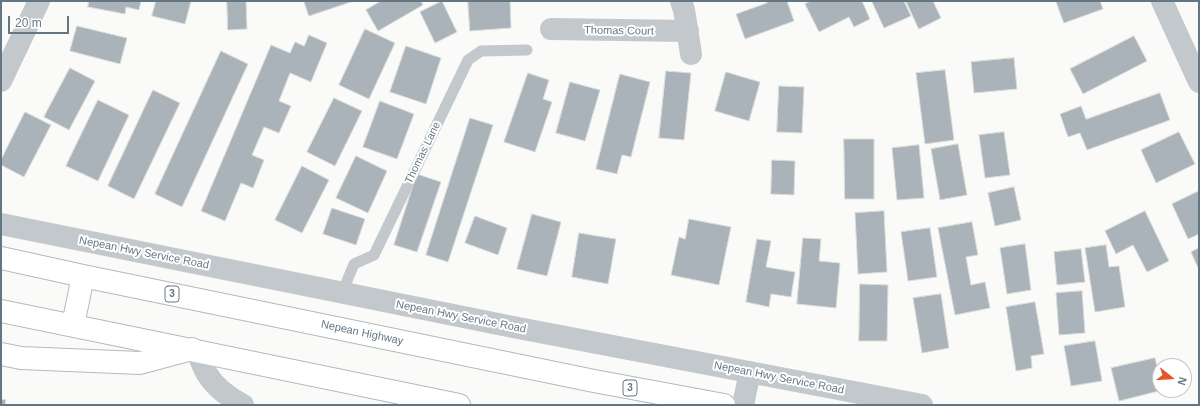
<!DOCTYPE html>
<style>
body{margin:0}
#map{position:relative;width:1200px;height:406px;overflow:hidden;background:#fafaf8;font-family:Arial,sans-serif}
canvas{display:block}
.frame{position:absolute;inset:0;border:2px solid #657683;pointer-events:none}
.north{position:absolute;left:1152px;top:358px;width:40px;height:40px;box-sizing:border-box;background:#fff;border:1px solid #c1c8cd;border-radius:50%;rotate:107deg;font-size:11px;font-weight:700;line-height:16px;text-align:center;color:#657683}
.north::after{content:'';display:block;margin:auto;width:14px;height:18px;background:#e4572e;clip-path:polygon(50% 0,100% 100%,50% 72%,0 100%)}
.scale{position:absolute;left:8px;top:16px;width:61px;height:18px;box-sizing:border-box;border:2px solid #657683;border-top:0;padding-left:5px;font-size:12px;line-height:14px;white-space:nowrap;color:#657683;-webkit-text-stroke:3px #fff;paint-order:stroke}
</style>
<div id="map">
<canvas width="1200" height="406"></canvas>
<div class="frame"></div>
<div class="north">N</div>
<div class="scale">20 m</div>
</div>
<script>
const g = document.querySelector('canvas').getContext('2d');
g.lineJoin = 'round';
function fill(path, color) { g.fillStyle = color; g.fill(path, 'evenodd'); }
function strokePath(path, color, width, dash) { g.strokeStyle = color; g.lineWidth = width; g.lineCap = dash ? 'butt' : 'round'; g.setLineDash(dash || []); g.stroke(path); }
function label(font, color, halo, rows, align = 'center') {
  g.font = font + ' Arial,sans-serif'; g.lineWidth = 4; g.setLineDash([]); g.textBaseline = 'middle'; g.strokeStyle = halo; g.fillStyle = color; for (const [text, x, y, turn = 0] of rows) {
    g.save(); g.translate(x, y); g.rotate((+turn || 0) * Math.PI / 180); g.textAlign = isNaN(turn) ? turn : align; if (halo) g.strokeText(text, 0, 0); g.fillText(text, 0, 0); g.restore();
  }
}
const building = new Path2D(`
 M89,1H141L139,10L126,7L125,14L88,7Z
 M156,1H191L185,24L152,16Z
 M227,1H246L247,29L228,30Z
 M304,1H354L309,16Z
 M381,1H421L423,5L378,31L366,10Z
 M442,1L457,32L435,43L420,12Z
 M468,1H510L511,28L470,31Z
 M766,1H787L794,21L745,39L736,14L767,3Z
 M811,1H862L870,19L854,27L849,17L819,32L805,4Z
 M874,1H904L911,16L884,28L872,2Z
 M906,1H933L941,18L919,29Z
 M1056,1H1100L1103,9L1064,23Z
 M77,26L127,38L120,64L70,51Z
 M365,29L395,43L369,99L339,85Z
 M309,35L327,43L311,82L290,73L279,101L291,106L279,133L264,127L252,155L264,160L253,188L241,183L225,221L201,211L271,45L290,53L295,42L304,46Z
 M1134,36L1147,61L1083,94L1070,69Z
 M406,46L441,58L426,104L390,92Z
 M221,51L248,64L182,207L155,194Z
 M1014,58L1017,89L974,93L971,62Z
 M70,68L95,81L69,130L44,117Z
 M945,70L954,140L925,144L916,73Z
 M666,71L691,73L684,140L659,138Z
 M726,72L760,82L749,121L715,111Z
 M528,73L549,80L543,99L552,102L535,152L504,142Z
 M620,74L650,82L631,157L622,155L617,174L596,169Z
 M570,82L600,90L585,141L556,133Z
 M779,86L804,87L802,133L777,132Z
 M153,90L180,103L134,199L108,186Z
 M1160,93L1170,120L1087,150L1080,133L1068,137L1060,114L1081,106L1086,119Z
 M334,98L362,111L335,166L307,152Z
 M98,100L129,115L98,181L66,166Z
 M380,101L414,114L397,159L363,147Z
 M25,112L51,125L24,177L1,165V160Z
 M470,118L493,125L448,262L426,255Z
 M1004,132L1010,175L985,178L979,135Z
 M1179,132L1195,164L1156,183L1141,150Z
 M844,139H874V199H845Z
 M958,144L967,195L940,200L931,149Z
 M919,145L924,198L897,200L892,148Z
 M356,156L387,171L368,213L336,198Z
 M772,160L795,161L794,195L771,194Z
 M302,166L329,180L302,233L275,220Z
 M417,174L441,182L417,252L394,245Z
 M1014,187L1021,220L995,226L988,193Z
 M1199,191V234L1188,239L1172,204Z
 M332,208L365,219L356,245L323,234Z
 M884,211L887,272L858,274L855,213Z
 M1145,211L1169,261L1147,272L1133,245L1116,254L1105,231Z
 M532,214L561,222L547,276L517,269Z
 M475,216L507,228L498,255L465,243Z
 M689,219L731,227L719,285L671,275L679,237L685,239Z
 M972,222L978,255L966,257L971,285L985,282L990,308L955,315L938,228Z
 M930,228L937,277L908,281L901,232Z
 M579,233L616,239L608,284L572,277Z
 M803,238L821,239L819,261L840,263L836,308L797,304Z
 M757,239L771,241L766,267L795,272L791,297L771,294L769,307L746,302Z
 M1025,244L1031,290L1007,294L1000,248Z
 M1106,245L1109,267L1119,266L1125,307L1095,312L1085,248Z
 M1199,248V270L1191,252Z
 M1081,249L1085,282L1057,285L1054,252Z
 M860,284L888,285L887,341H859Z
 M1082,291L1085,333L1059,335L1056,293Z
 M941,294L949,348L922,353L913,298Z
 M1035,302L1044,354L1031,356L1032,368L1016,371L1006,307Z
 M1095,341L1102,381L1071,386L1064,346Z
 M1155,358L1160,379V390H1163L1119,401L1111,368Z
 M1,399L6,400L5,405H1Z`);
const service = new Path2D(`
 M342,293L354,264L374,255L468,60L481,51L527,50`);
const minor = new Path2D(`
 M681,1L684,10L691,54
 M1162,1L1199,82
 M551,29L688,31
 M1,224L513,327L922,405
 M196,351C200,358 203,367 207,374C215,387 230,398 243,405
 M743,405L750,372`);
const tertiary = new Path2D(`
 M1,81L39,1`);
const secondary = new Path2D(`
 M1,354L21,358L140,363L192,349`);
const trunk = new Path2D(`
 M1,258L83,276L594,381L724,405
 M1,311L459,405
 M73,325L83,276`);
const shields = [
 [172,294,14],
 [630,388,14]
];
const shieldNames = [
 ["3",172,294],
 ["3",630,388]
];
const streetNames = [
 ["Thomas Court",619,31,1],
 ["Thomas Lane",423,153,-64],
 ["Nepean Hwy Service Road",144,253,11],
 ["Nepean Hwy Service Road",461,317,11],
 ["Nepean Highway",362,333,12],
 ["Nepean Hwy Service Road",779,378,11]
];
fill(building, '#aab3b9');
strokePath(building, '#dcdcda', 1);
strokePath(secondary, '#b3babf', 24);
strokePath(trunk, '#b4b9bd', 24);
strokePath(service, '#c3c8cc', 11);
strokePath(minor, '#c3c8cc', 22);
strokePath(tertiary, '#c3c8cc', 22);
strokePath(secondary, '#fff', 22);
strokePath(trunk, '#fff', 22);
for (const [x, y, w] of shields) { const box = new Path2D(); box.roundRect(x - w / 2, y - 8, w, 16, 3); g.fillStyle = '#fff'; g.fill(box); strokePath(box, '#657683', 1); }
label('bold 10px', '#657683', null, shieldNames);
label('11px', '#657683', '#fff', streetNames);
</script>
